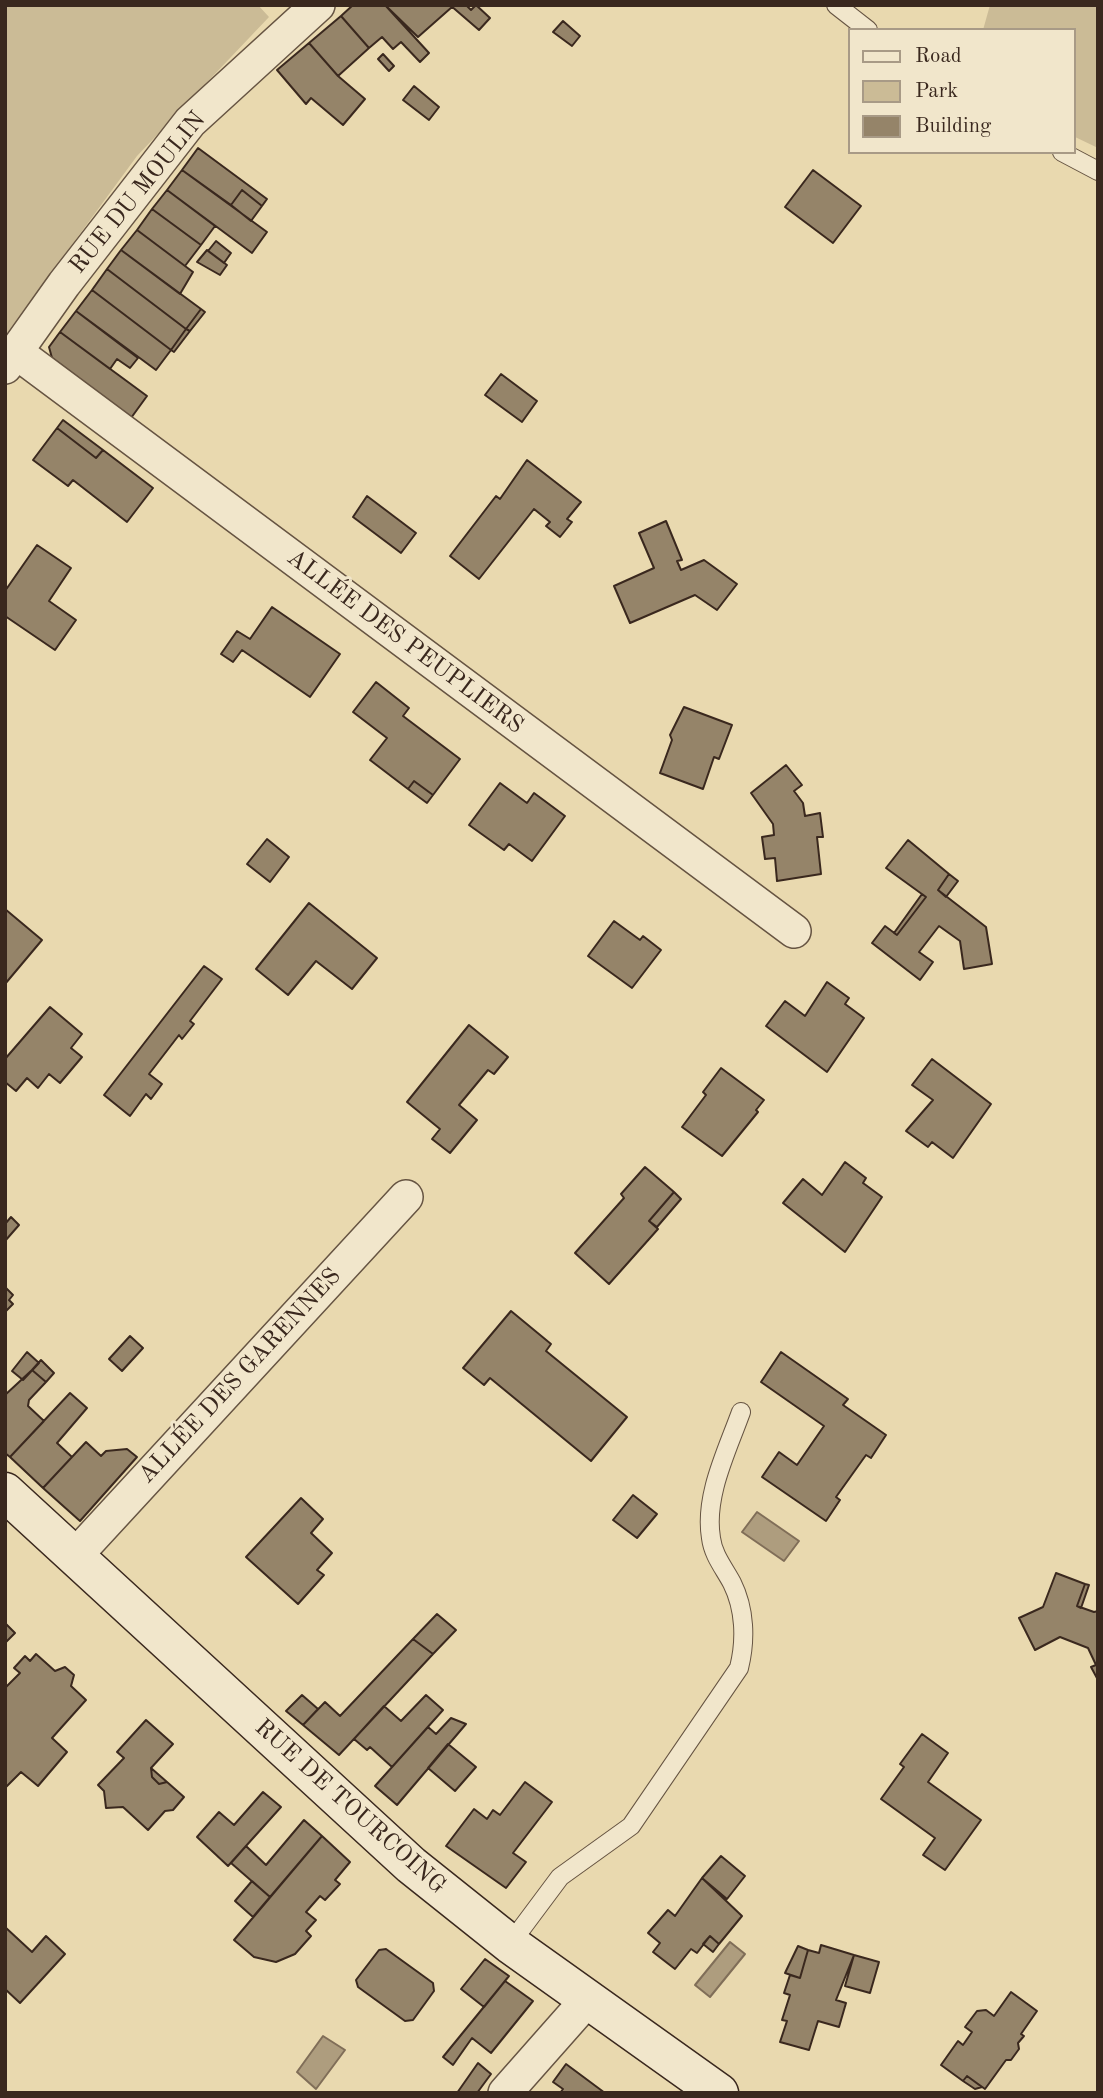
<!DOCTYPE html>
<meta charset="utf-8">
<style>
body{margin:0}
#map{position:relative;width:1103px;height:2098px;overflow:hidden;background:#e9d9af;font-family:"Old Standard TT",serif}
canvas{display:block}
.frame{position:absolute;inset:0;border:7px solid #3a281e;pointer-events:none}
.legend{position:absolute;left:848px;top:28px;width:228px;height:126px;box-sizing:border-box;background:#f1e6cb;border:2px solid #a89a86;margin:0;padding:9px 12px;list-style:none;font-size:21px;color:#3a281e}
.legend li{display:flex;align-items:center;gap:14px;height:35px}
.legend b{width:35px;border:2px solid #a89a86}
</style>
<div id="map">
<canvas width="1103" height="2098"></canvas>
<div class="frame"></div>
<ul class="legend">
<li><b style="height:9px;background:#f1e6cb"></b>Road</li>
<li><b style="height:19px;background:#cbbb96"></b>Park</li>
<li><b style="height:19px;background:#958469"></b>Building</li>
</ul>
</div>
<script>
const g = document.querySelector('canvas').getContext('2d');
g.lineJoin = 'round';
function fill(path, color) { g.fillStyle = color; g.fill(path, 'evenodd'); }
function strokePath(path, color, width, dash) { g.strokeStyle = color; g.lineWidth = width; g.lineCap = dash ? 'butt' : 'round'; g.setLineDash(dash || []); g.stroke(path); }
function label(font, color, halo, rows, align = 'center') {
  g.font = font + ' "Old Standard TT",serif'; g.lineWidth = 6; g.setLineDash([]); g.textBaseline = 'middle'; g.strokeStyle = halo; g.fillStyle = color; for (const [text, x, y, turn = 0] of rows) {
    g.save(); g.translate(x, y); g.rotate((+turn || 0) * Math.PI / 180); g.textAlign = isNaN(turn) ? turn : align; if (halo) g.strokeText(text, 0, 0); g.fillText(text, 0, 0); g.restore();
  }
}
const green = new Path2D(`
 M5,5H258L269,17L137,156L5,336Z
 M990,5H1098V148L1073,136V30H983Z`);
const water = new Path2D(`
 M757,1512L799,1541L784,1561L742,1532Z
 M730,1942L745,1954L710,1997L695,1985Z
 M323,2036L345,2050L316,2089L297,2072Z`);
const building = new Path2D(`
 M353,5H385L429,53L420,62L401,42L393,49L382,37L369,48L341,16Z
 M385,5H450L452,7L418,37Z
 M450,5H466L471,10L476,5L490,18L479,30Z
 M341,16L369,48L338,76L309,43Z
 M563,21L580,36L572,46L553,32Z
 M309,43L338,76L365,99L343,125L311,98L306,104L277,70Z
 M383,54L394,66L389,71L378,59Z
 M414,86L439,107L429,120L403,100Z
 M198,148L267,199L262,206L242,190L231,205L182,170Z
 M182,170L267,232L252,253L167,190Z
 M813,170L861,206L833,243L785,207Z
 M167,190L215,226L201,245L152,209Z
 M242,190L262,206L251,221L231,205Z
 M152,209L201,245L185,266L137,230Z
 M137,230L193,272L180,294L121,250Z
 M216,241L231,253L224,263L208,251Z
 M121,250L201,309L186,329L107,269Z
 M207,250L227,265L220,275L197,262Z
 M107,269L186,329L171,350L92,290Z
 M92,290L171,350L156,370L76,311Z
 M201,309L205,312L190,331L186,329Z
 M76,311L138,358L130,368L117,359L110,369L60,332Z
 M186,329L190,331L174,352L171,350Z
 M60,332L147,396L131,418L52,358L49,347Z
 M501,374L537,401L522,422L485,395Z
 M63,420L103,450L96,458L57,428Z
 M57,428L96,458L103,450L153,488L127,522L73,480L68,486L33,460Z
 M527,460L581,502L567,519L572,522L560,537L546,526L550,522L534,509L479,579L450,556L496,496L500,499Z
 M367,496L416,533L401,553L353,517Z
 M666,521L682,560L677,561L681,570L704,560L737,584L717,610L695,595L630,623L614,586L654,568L639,533Z
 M37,545L71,568L49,601L76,620L55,650L5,616V591Z
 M272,607L340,654L310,697L242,650L233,662L221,654L237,631L250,639Z
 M376,682L409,708L403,716L460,759L433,795L414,781L408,789L370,760L387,738L353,712Z
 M684,707L732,725L719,759L714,757L703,789L660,773L672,740L670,735Z
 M786,765L802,785L794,791L803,803L805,816L820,813L823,837H817L821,874L777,881L775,858L765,859L762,837L774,835L773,824L751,793Z
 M414,781L433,795L427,803L408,789Z
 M500,783L527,803L534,793L565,816L532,861L509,844L504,850L469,825Z
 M267,839L289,857L270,882L247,864Z
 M908,840L949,874L938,890L986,927L992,964L964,969L960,941L939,926L919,952L933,962L920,980L872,943L885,926L897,935L926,897L886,868Z
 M949,874L958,881L946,897L938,890Z
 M922,894L926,897L897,935L894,933Z
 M309,903L377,958L352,989L316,961L288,995L256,969Z
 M5,909L42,940L5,984Z
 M614,921L640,940L643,936L661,950L632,988L588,956Z
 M204,966L222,979L190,1021L194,1024L182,1039L179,1035L149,1074L162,1084L151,1099L146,1094L130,1116L104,1095Z
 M827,982L849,998L845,1004L864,1018L827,1072L766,1026L785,1001L805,1016Z
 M50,1007L82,1034L71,1048L82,1057L60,1083L49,1074L38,1088L27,1078L16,1091L5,1082V1059Z
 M469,1025L508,1057L494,1074L488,1070L459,1105L477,1120L450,1153L432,1139L440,1129L407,1102Z
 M932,1059L991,1104L953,1158L932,1142L928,1147L906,1131L933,1100L912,1085Z
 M721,1068L764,1100L756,1110L758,1112L722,1156L682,1127L706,1095L703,1092Z
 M845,1162L866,1178L863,1183L882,1197L845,1252L783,1203L803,1179L822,1195Z
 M645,1167L674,1192L649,1221L658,1229L609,1284L575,1253L624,1198L621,1194Z
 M674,1192L681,1199L657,1227L649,1221Z
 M11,1217L19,1225L5,1241V1224Z
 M5,1287L13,1295L9,1300L13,1304L5,1312Z
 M511,1311L551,1344L546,1351L627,1417L591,1461L490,1378L484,1385L463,1368Z
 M130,1336L143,1348L122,1371L109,1359Z
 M27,1352L39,1363L23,1380L12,1371Z
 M781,1352L848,1399L843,1405L886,1435L871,1458L866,1455L836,1497L840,1500L826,1521L762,1477L779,1452L797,1465L824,1426L761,1382Z
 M41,1360L54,1373L46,1382L32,1370Z
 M32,1370L46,1382L29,1400L28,1406L44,1421L10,1457L5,1453V1395Z
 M70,1393L87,1408L57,1443L72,1457L43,1488L10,1457Z
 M86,1442L101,1456L106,1451L127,1449L137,1457L80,1521L43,1488Z
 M633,1495L657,1514L637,1538L613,1520Z
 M301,1498L323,1519L311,1533L332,1553L317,1570L324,1575L298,1604L246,1557Z
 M1056,1573L1085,1584L1077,1606L1094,1612L1098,1611V1680L1091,1667L1096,1665L1088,1648L1060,1637L1035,1650L1019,1618L1043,1607Z
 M1085,1584L1089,1585L1081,1608L1077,1606Z
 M437,1614L456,1630L433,1654L413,1639Z
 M5,1623L15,1633L5,1643Z
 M413,1639L433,1654L339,1755L303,1725L325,1702L340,1716Z
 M36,1654L55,1671L65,1667L74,1675L71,1686L86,1700L52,1738L67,1752L38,1786L21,1772L6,1787L5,1688L20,1673L14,1668L25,1656L30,1661Z
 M302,1695L318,1709L303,1725L286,1711Z
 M426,1695L443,1710L392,1767L370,1747L367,1750L354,1739L384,1706L401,1721Z
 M451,1718L466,1724L397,1805L375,1786L428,1727L436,1734Z
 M146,1720L173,1744L151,1768L152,1777L159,1784L167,1782L184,1797L173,1810L165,1811L148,1830L123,1807L106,1808L104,1791L98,1785L124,1758L117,1752Z
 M922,1734L948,1753L928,1782L981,1820L945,1870L923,1855L935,1838L881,1799L904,1767L900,1764Z
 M448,1744L476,1767L455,1791L428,1768Z
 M151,1768L167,1782L159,1784L152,1777Z
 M525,1782L552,1802L513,1853L526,1862L506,1888L446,1846L474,1809L487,1819L493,1810L500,1815Z
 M263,1792L281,1807L228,1866L197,1837L219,1812L234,1825Z
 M304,1820L322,1836L270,1897L231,1863L246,1846L266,1865Z
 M322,1836L350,1862L335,1880L340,1884L325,1900L320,1896L306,1912L316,1920L306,1931L311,1936L295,1954L276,1962L254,1957L234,1940Z
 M721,1856L745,1876L727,1899L702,1878Z
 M702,1878L742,1916L719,1944L710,1936L697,1953L691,1949L675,1969L653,1952L660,1943L648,1933L668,1910L675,1916Z
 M252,1881L270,1897L253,1917L235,1901Z
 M5,1927L32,1952L46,1936L65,1954L20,2003L5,1989Z
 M710,1936L719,1944L713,1952L703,1944Z
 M821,1945L854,1955L836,2000L846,2003L839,2027L818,2021L809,2050L780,2042L787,2021L782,2020L790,1995L784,1993L790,1975L800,1978L808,1950L819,1953Z
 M798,1946L808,1950L800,1978L785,1973Z
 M386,1949L433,1983L434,1991L413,2020L405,2021L358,1987L356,1980L379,1950Z
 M854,1955L879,1962L870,1993L845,1986Z
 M485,1959L509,1976L484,2007L461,1989Z
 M505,1981L533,2001L491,2053L472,2038L453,2065L443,2057Z
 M1011,1992L1037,2011L1021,2034L1024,2036L1018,2043L1019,2049L1011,2060H1006L985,2089L967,2076L963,2081L941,2065L958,2041L963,2045L972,2032L965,2027L977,2011L986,2010L994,2016Z
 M478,2063L491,2074L477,2093H457Z
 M566,2064L605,2093H560L563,2089L553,2082Z
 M967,2076L982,2087L975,2089L963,2081Z`);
const lane = new Path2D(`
 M836,5L868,30
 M1062,152L1098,171
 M510,1944L560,1877L631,1826L739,1668C746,1640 745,1609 732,1583C724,1568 713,1555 711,1538C704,1496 727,1451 741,1412`);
const street = new Path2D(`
 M16,352L794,931
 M5,367L64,284L190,122L318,5
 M75,1556L406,1197
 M505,2093L588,1999`);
const secondary = new Path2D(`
 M5,1492L411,1865L510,1944L719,2093`);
const streetNames = [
 ["RUE DU MOULIN",138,193,-51],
 ["ALLÉE DES PEUPLIERS",405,642,37],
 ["ALLÉE DES GARENNES",240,1376,-47],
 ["RUE DE TOURCOING",350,1807,42]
];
fill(green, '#cbbb96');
fill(water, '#ae9d7e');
strokePath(water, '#806e58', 2);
fill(building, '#958469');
strokePath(building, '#3a281e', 2);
strokePath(lane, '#665442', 20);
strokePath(street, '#665442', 36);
strokePath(secondary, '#3a281e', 41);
strokePath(lane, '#f1e6cb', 18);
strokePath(street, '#f1e6cb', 33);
strokePath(secondary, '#f1e6cb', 38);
label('24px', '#3a281e', '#f1e6cb', streetNames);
</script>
